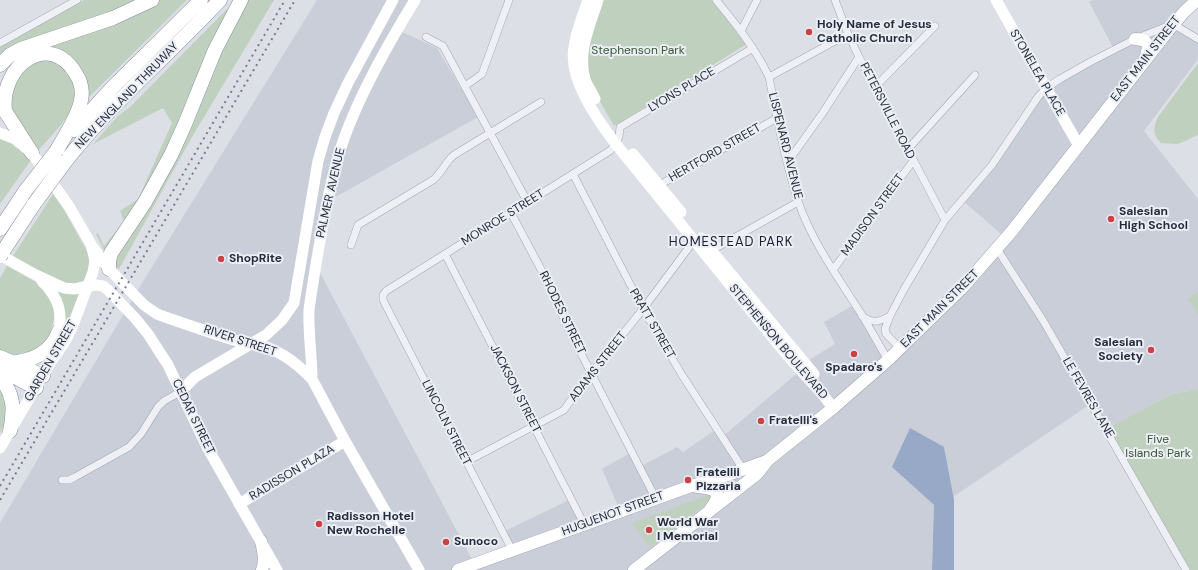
<!DOCTYPE html>
<style>
body{margin:0}
canvas{display:block;background:#dcdfe6}
</style>
<canvas width="1198" height="570"></canvas>
<script>
const g = document.querySelector('canvas').getContext('2d');
g.lineJoin = 'round';
function fill(path, color) { g.fillStyle = color; g.fill(path, 'evenodd'); }
function strokePath(path, color, width, dash) { g.strokeStyle = color; g.lineWidth = width; g.lineCap = dash ? 'butt' : 'round'; g.setLineDash(dash || []); g.stroke(path); }
function label(font, color, halo, rows, align = 'center') {
  g.font = font + ' "DM Sans",sans-serif'; g.lineWidth = 4; g.setLineDash([]); g.textBaseline = 'middle'; g.strokeStyle = halo; g.fillStyle = color; for (const [text, x, y, turn = 0] of rows) {
    g.save(); g.translate(x, y); g.rotate((+turn || 0) * Math.PI / 180); g.textAlign = isNaN(turn) ? turn : align; if (halo) g.strokeText(text, 0, 0); g.fillText(text, 0, 0); g.restore();
  }
}
const built = new Path2D(`
 M317,0H417L400,31L437,48L478,117L332,199L318,269L475,565L514,552L505,531L569,500L582,526L621,513L602,469L630,453L638,468L677,447L683,452L715,430L721,438L795,375L809,360L835,344L824,322L852,306L885,359L1007,239L962,200L1046,91L1115,51L1089,2L1093,0H1198L1173,27L1198,42V59L1144,131L1198,199V389L1172,394L1104,430L1089,405L953,497L944,447L892,467L934,505L932,570H0V523L139,288Z`);
const green = new Path2D(`
 M84,0H143L0,57V47Z
 M160,0H187L85,101L79,70L29,50L150,6Z
 M248,0H274L192,137L119,269L115,266L116,253L209,80L236,19Z
 M601,0H712L747,44L614,126L590,84L586,55Z
 M228,8L231,10L158,170L106,251L104,250L96,234L98,233L104,246L124,221L120,211L138,199L172,123L163,108L93,144L117,117L130,107Z
 M47,59C53,61 61,63 65,66C69,71 72,77 74,83C82,109 53,133 37,152L15,119L8,102L15,69Z
 M1198,63V135L1178,144L1161,143C1152,134 1153,128 1158,117Z
 M0,138L13,142L31,160L0,204Z
 M53,194L63,208L89,255V271L84,280L76,284L60,283L13,256Z
 M7,266L34,281L49,295L54,305V319L49,338L41,347L25,354L9,355L0,351V278Z
 M59,292L81,294L65,332L57,293Z
 M1198,292V315L1188,298Z
 M0,386L7,399L5,422L0,433Z
 M1198,389V570H1182L1176,561L1104,430L1172,394Z
 M708,495L711,496V500L650,547L632,523Z`);
const water = new Path2D(`
 M910,428L944,447L954,500V570H932L934,505L892,467Z`);
const street = new Path2D(`
 M716,0C736,24 755,48 769,77C777,118 785,161 798,201C812,242 839,279 862,315C871,330 879,345 888,360
 M835,0L848,34L859,57L945,220
 M741,31L757,0
 M426,37L443,46L528,203
 M0,43L77,0
 M769,77L848,34
 M465,86L482,74L509,0
 M875,87L935,26
 M908,149L975,75
 M787,163L822,114L859,57
 M573,174L643,309L682,375L743,469
 M656,187L777,118
 M511,213L544,275L571,334L656,499
 M351,245L358,225L433,180C442,173 445,162 454,155L541,102
 M997,249L1044,322L1186,570
 M709,252L798,202
 M445,254L584,524
 M833,270L913,161
 M862,316C873,324 879,322 890,316
 M900,348L886,334L885,329L890,316L903,291L945,220L992,165L1038,97L1046,88L1060,79L1090,62L1135,39L1173,24L1198,39
 M466,462L564,410L578,390L643,309L696,238
 M62,480H69L75,477L129,447L141,434L158,407L164,401L180,392
 M512,550L383,300V295L386,291L611,150L619,137L620,127L753,48`);
const secondary = new Path2D(`
 M588,0C583,15 576,31 574,47C568,79 597,119 615,143L787,355L824,396L833,408
 M996,0L1079,146
 M595,99C592,92 587,86 585,79C577,52 590,26 598,0
 M0,133L15,139L32,153L70,208L92,246L109,269L144,305L157,314L168,318C191,326 214,334 237,341C242,343 248,342 253,343C276,348 296,362 312,379L345,441L419,570
 M633,154L681,212
 M701,238L814,374
 M0,255L34,274L64,288L74,289L96,285L103,286L108,290L135,318L148,334L168,365L207,447L277,570
 M42,281C60,299 63,313 58,338
 M312,379C312,356 308,333 309,310C312,287 316,264 320,241C327,201 334,161 350,123C367,81 391,39 415,0
 M180,392L195,377L266,335L282,320L294,303L318,161L325,137L334,113L348,83L393,0
 M0,448L49,365L66,340L73,325L93,272L95,261L92,248
 M239,504L345,441`);
const primary = new Path2D(`
 M1135,39C1151,40 1149,46 1145,59
 M697,487C713,489 725,490 711,508
 M261,541C263,551 266,560 262,570
 M458,570L691,486L719,478L767,461
 M634,570L757,474L768,460L833,408L888,360L964,286L1012,231L1168,31L1184,12L1197,0`);
const highway = new Path2D(`
 M0,65L10,55L21,49L113,18L152,0
 M74,130L112,88L201,0
 M32,153L5,111C0,64 50,30 76,74C81,82 83,91 81,100C79,115 64,137 57,150
 M65,162C111,103 169,55 220,0
 M0,229L26,190
 M2,253L34,204
 M109,269V261L111,253L145,202L171,155L185,124L215,50L241,0
 M0,357L43,376
 M11,363C34,360 51,353 59,331
 M0,369L36,388
 M0,378C15,394 14,411 10,431`);
const rail = new Path2D(`
 M0,486L285,0
 M0,500L295,0`);
const highwayBridge = new Path2D(`
 M26,190L57,150
 M34,204L65,162
 M0,256L2,253`);
const markers = [
 [809,32,4,"#cb4246"],
 [1111,219,4,"#cb4246"],
 [221,259,4,"#cb4246"],
 [1151,350,4,"#cb4246"],
 [854,354,4,"#cb4246"],
 [761,421,4,"#cb4246"],
 [688,480,4,"#cb4246"],
 [319,524,4,"#cb4246"],
 [649,530,4,"#cb4246"],
 [446,542,4,"#cb4246"]
];
const poiNames = [
 ["Holy Name of Jesus",817,25],
 ["Catholic Church",817,39],
 ["Salesian",1119,212],
 ["High School",1119,226],
 ["ShopRite",229,259],
 ["Salesian",1143,343,"right"],
 ["Society",1143,357,"right"],
 ["Spadaro's",854,368,"center"],
 ["Fratelli's",769,421],
 ["Fratellii",696,473],
 ["Pizzaria",696,487],
 ["Radisson Hotel",327,517],
 ["New Rochelle",327,531],
 ["World War",657,523],
 ["I Memorial",657,537],
 ["Sunoco",454,542]
];
const parkNames = [
 ["Stephenson Park",638,51],
 ["Five",1158,440],
 ["Islands Park",1158,454]
];
const streetNames = [
 ["EAST MAIN STREET",1146,59,-52],
 ["STONELEA PLACE",1037,73,60],
 ["LYONS PLACE",682,90,-31],
 ["NEW ENGLAND THRUWAY",127,96,-46],
 ["PETERSVILLE ROAD",887,111,63],
 ["LISPENARD AVENUE",785,146,76],
 ["HERTFORD STREET",715,153,-30],
 ["PALMER AVENUE",331,193,-77],
 ["MADISON STREET",873,215,-54],
 ["MONROE STREET",503,218,-32],
 ["EAST MAIN STREET",940,309,-45],
 ["RHODES STREET",562,313,64],
 ["PRATT STREET",652,324,60],
 ["RIVER STREET",240,341,18],
 ["STEPHENSON BOULEVARD",778,342,50],
 ["GARDEN STREET",51,361,-60],
 ["ADAMS STREET",598,367,-52],
 ["JACKSON STREET",515,389,63],
 ["LE FEVRES LANE",1088,398,60],
 ["CEDAR STREET",193,417,64],
 ["LINCOLN STREET",446,423,63],
 ["RADISSON PLAZA",292,473,-31],
 ["HUGUENOT STREET",613,514,-20]
];
const neighbourhoodNames = [
 ["HOMESTEAD PARK",731,243]
];
fill(built, '#caced8');
fill(green, '#c0d0be');
fill(water, '#97a9c6');
strokePath(street, '#a2a6b0', 8);
strokePath(primary, '#9ca2b2', 13);
strokePath(highway, '#848b9c', 15);
strokePath(street, '#eff0f5', 7);
strokePath(secondary, '#fff', 11);
strokePath(primary, '#fff', 12);
strokePath(highway, '#fff', 14);
strokePath(rail, '#767d8f', 2, [2, 4]);
strokePath(highwayBridge, '#848b9c', 15, []);
strokePath(highwayBridge, '#fff', 14);
for (const [x, y, r, color] of markers) { const dot = new Path2D(); dot.arc(x, y, r, 0, 2 * Math.PI); g.fillStyle = color; g.fill(dot); strokePath(dot, '#ebeef4', 1.5); }
label('bold 12px', '#262c3c', '#ebeef4', poiNames, 'left');
label('12px', '#375834', '#ebeef4', parkNames);
label('12px', '#262c3c', '#ebeef4', streetNames);
g.letterSpacing = '1px';
label('13px', '#191d2d', '#ebeef4', neighbourhoodNames);
g.letterSpacing = '0px';
</script>
